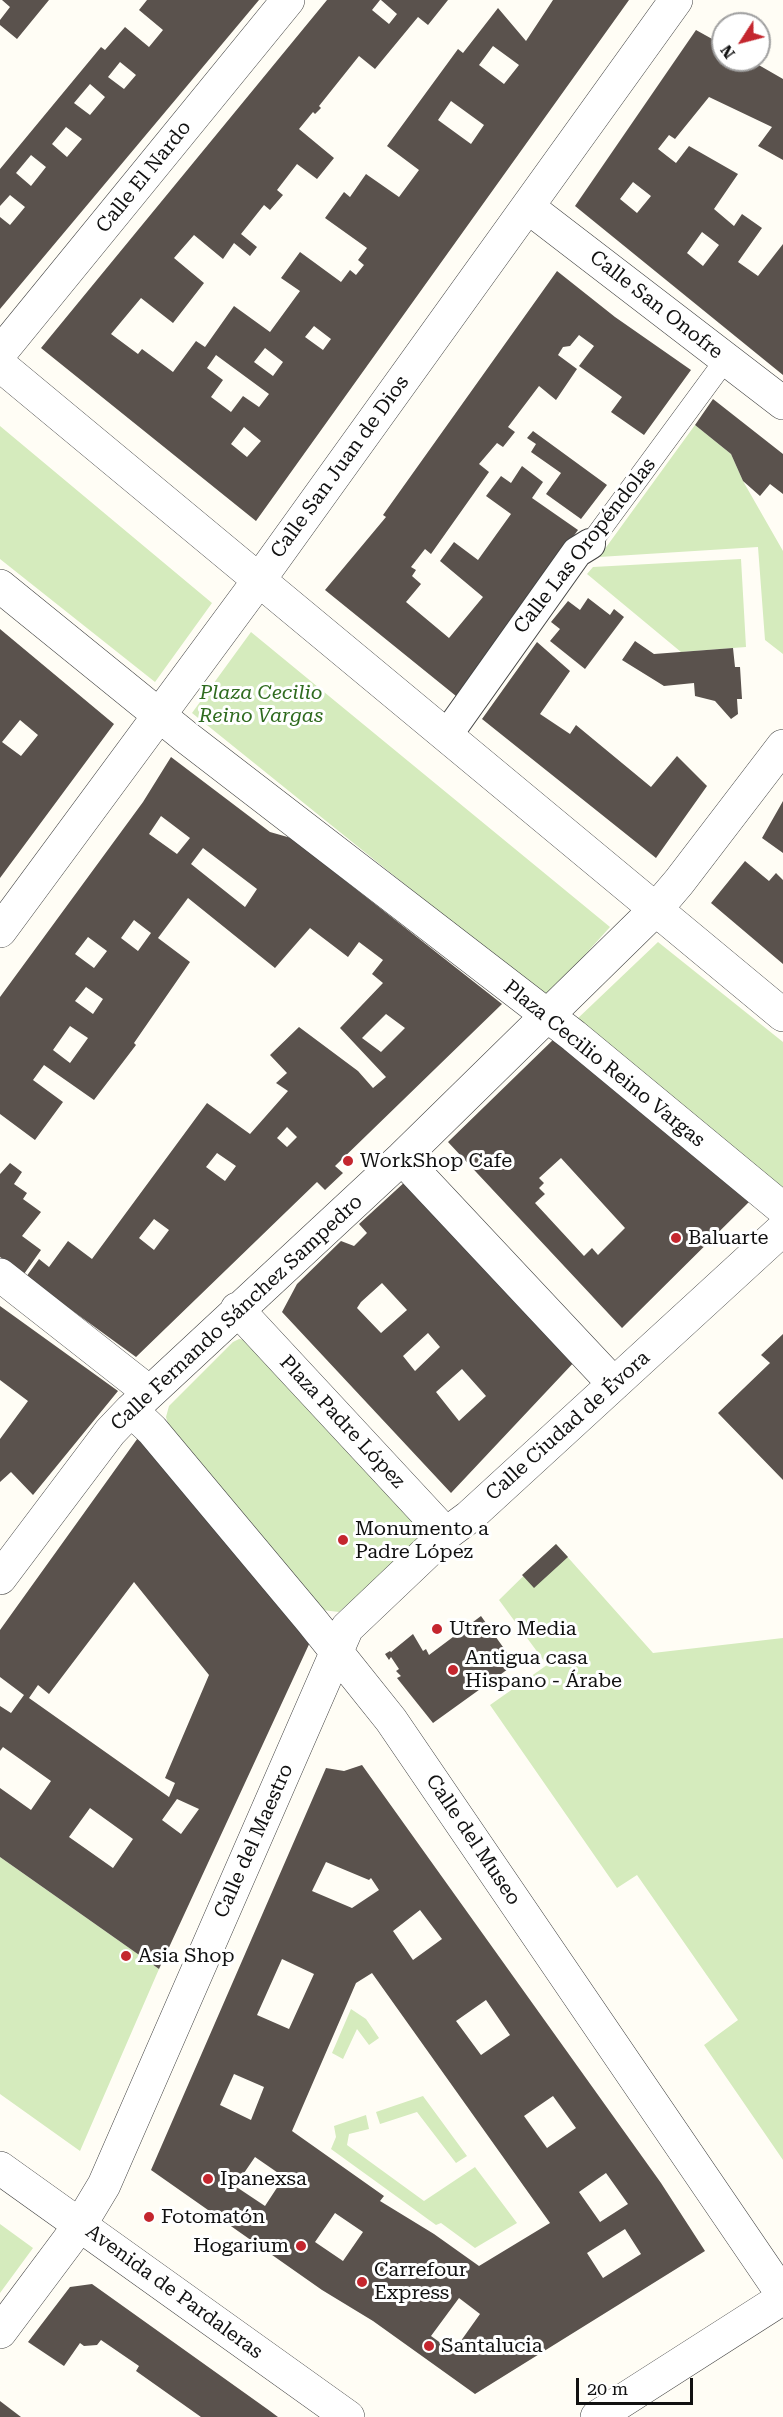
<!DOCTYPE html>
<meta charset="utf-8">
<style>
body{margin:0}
#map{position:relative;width:783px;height:2417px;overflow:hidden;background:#fffdf5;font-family:"Roboto Serif",serif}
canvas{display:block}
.north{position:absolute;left:711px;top:12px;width:60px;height:60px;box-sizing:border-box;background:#fff;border:2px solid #a0a0a0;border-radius:50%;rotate:234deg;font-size:16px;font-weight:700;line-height:24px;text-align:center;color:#111}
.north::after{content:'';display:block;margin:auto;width:21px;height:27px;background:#c4262e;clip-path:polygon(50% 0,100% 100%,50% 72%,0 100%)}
.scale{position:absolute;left:576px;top:2378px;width:117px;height:27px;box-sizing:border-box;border:3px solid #111;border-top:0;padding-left:8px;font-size:18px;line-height:21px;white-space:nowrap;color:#111;-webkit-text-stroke:4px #fff;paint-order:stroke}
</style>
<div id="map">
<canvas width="783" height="2417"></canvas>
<div class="north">N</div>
<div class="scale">20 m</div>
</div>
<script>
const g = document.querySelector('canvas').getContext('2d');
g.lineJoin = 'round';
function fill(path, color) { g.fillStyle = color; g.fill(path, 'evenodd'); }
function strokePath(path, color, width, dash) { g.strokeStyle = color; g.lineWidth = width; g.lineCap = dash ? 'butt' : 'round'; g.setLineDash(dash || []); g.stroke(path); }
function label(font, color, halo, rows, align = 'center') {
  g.font = font + ' "Roboto Serif",serif'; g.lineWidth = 6; g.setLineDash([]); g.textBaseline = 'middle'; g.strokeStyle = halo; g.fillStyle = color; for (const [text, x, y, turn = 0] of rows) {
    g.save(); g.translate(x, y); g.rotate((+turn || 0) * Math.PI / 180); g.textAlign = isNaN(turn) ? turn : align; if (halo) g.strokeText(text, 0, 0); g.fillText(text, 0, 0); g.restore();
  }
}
const green = new Path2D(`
 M695,425L731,454L743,481L783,551V654L765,640L758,547L599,557Z
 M0,426L212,603L155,682L0,559Z
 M741,559L746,647L681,652L587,574L593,567Z
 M251,632L610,927L546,998L192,713Z
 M658,942L783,1042V1195L575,1021Z
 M239,1339L246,1340L419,1527L418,1539L414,1545L339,1612L322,1610L168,1424L166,1417L169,1406L233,1342Z
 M556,1544L653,1653L783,1638V2160L704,2045L738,2020L637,1875L617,1888L490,1705L547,1665L499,1600Z
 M0,1857L159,1969L80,2151L0,2094Z
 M351,2009L366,2019L379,2038L369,2045L357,2029L343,2059L332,2053Z
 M423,2096L467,2156L456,2163L417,2112L380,2124L376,2112Z
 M366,2115L369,2129L349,2134L347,2145L424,2201L475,2167L517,2223L475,2248L441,2223L436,2225L331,2149L336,2137L334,2126Z
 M0,2224L33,2248L0,2293Z`);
const building = new Path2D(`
 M2,0H49L17,39L0,25V20L10,7Z
 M147,0H259L0,309V217L10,225L25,207L10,195L0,206V169L101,47L105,50L125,27L149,47L163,30L139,10ZM120,62L136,75L124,89L108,77ZM90,84L105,97L90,115L74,103ZM66,127L82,139L67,157L52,144ZM31,155L46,167L31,186L16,173Z
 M327,0H380L372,10L389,24L397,14L381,0H448L428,25L418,17L375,69L359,56L319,106L321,108L315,114L313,112L299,129L334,158L317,179L297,164L277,190L283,195L270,210L264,205L241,234L257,247L250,256L234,243L223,259L194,235L174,258L204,283L173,323L141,298L111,334L138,354L142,349L173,372L196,341L205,347L234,306L270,332L300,291L281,278L300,252L341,282L350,270L356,275L364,265L358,260L367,248L325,218L344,192L350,197L366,174L399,197L419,170L387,146L458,49L463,53L498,8L526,41L553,0H629L256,521L41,348ZM493,46L519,65L504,84L479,65ZM451,101L484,125L471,144L438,120ZM314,326L331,339L323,350L305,337ZM265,348L283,362L273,376L254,362ZM216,355L269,394L259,407L243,396L231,412L211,397L223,380L207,368ZM244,427L261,441L247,457L231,444Z
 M696,30L723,45V60H750L783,79V160L758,146L772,127L709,97L675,139L669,135L658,149L676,163L689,146L738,174L714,209L734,226L742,214L762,228L738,262L758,276L783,244V375L575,206ZM633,182L651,196L637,213L620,199ZM702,232L719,245L703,266L687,253Z
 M557,271L615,317L691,370L644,435L611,412L622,397L579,366L594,346L579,335L570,346L563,347L558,355L577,369L556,400L539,386L508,427L515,432L503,447L497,443L479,464L489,472L431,554L425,549L411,567L416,570L412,576L421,584L406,602L449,638L483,597L440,561L454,542L478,560L511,514L486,496L501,476L511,483L522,466L543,482L532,498L578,530L456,696L325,590L386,517L383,515Z
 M713,399L783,454V494L770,484L760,496L743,481L731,454L695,425Z
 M533,431L607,485L581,519L546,494L561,473L531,452L536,444L527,438Z
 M588,598L610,615L614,609L624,617L585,669L550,641L560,629L551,622L568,601L580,610Z
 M0,629L114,724L0,878ZM20,720L38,735L21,756L2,742Z
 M635,641L654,654L733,648L735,667H740L742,699H737L738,714L731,719L715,701L695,696L694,683L664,686L622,660Z
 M537,642L570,671L540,714L570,734L576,725L651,787L677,756L707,786L656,858L482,719Z
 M171,757L270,832L291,838L502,1004L335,1166L343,1173L325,1190L317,1182L136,1357L26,1277L39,1259L49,1267L68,1241L92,1259L207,1103L250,1134L288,1091L276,1083L287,1073L270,1055L299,1027L358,1071L373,1088L386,1077L340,1028L383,983L372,974L383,960L359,942L348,957L310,928L275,968L188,898L158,938L190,962L134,1043L136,1045L94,1100L44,1065L33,1080L63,1102L35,1140L0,1114V997L143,802ZM161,816L190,838L177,854L149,834ZM203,848L257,889L245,907L191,864ZM134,920L151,933L138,951L121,938ZM88,937L107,951L94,968L75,954ZM86,987L103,999L93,1014L75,1001ZM386,1014L405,1028L381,1052L362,1038ZM70,1026L88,1038L70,1063L53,1050ZM287,1127L297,1137L287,1147L277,1138ZM217,1153L236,1166L225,1181L206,1167ZM154,1219L169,1230L154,1250L139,1238Z
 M783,801V853L762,838Z
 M745,861L769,881L776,873L783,880V964L711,903Z
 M558,1035L753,1198L622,1328L448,1142ZM561,1158L625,1228L598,1255L592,1248L584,1256L535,1203L545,1194L539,1188L544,1183L539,1178Z
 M10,1163L22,1172L14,1184L27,1193L23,1199L41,1212L22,1236L41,1250L24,1274L0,1257V1174Z
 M407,1180L577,1359L451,1493L282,1312L297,1284L341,1241L354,1246L367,1233L359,1224ZM382,1283L407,1310L381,1333L357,1308L361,1302ZM428,1333L440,1347L415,1371L403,1356ZM462,1369L486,1396L459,1421L436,1392Z
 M0,1306L118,1391L33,1495L11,1472L0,1482V1439L28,1401L0,1380Z
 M783,1334V1480L718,1413L770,1363L761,1355Z
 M140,1435L311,1640L159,1969L0,1857V1788L31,1810L51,1781L3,1747L0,1751V1706L11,1713L24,1695L0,1677V1630ZM134,1582L209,1675L165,1778L175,1783L169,1797L29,1698L38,1685L49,1694ZM177,1799L199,1809L181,1834L162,1820ZM90,1808L133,1839L113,1868L69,1837Z
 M556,1544L568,1557L534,1588L522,1575Z
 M481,1616L515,1664L433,1723L397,1678L401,1676L396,1671L399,1669L391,1657L389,1660L385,1654L390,1651L391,1652L413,1634L423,1651L426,1649L429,1655Z
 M362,1765L661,2183L705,2251L475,2394L373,2321L322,2290L151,2170L326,1768L344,1771ZM326,1862L369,1880L371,1878L379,1890L352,1908L312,1891ZM420,1910L442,1939L413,1960L393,1931ZM282,1959L314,1974L289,2029L257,2015ZM372,1973L550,2223L479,2266L434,2234L380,2201L384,2196L292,2131L356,1983ZM486,2000L510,2035L481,2055L456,2021ZM234,2074L264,2087L251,2120L220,2105ZM553,2096L576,2128L547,2148L524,2116ZM255,2157L284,2177L265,2206L235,2186ZM606,2173L628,2204L600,2222L579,2192ZM335,2213L363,2232L343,2261L315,2242ZM625,2229L641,2254L603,2278L587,2253ZM459,2298L480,2314L453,2352L431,2336Z
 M92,2284L270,2411L278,2417H201L136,2371L139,2366L101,2340L97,2345L84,2346L80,2343L64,2366L28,2342L70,2287Z
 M0,2401L21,2417H0Z`);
const service = new Path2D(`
 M590,544L726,359`);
const pedestrian = new Path2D(`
 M447,735L577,552L590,544`);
const minor = new Path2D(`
 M528,207L783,403
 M0,353L288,0
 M0,365L783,1015
 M0,586L186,737L574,1036L783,1209
 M0,931L259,580L676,0
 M402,1158L614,1384
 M0,1275L149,1392
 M237,1309L446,1534
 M131,1410L152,1430L311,1620L391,1720L783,2295
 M0,1578L110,1432L131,1410L402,1158L656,909L679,882L783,746
 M0,2332L80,2225L104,2185L347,1628L446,1534L469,1517L783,1229
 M597,2417L783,2298`);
const tertiary = new Path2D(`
 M0,2168L348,2417`);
const markers = [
 [348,1161,6,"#c4262e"],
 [676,1238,6,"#c4262e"],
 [343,1540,6,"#c4262e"],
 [437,1629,6,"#c4262e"],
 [453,1670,6,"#c4262e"],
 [126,1956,6,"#c4262e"],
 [208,2179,6,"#c4262e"],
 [149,2217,6,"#c4262e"],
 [301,2246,6,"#c4262e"],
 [362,2282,6,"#c4262e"],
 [429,2346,6,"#c4262e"]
];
const streetNames = [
 ["Calle El Nardo",144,177,-51],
 ["Calle San Onofre",656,305,38],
 ["Calle San Juan de Dios",340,467,-54],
 ["Calle Las Oropéndolas",585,546,-52],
 ["Plaza Cecilio Reino Vargas",604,1064,39],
 ["Calle Fernando Sánchez Sampedro",237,1313,-43],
 ["Plaza Padre López",342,1422,47],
 ["Calle Ciudad de Évora",568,1426,-42],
 ["Calle del Museo",473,1840,56],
 ["Calle del Maestro",254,1841,-66],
 ["Avenida de Pardaleras",174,2292,36]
];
const parkNames = [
 ["Plaza Cecilio",261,693],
 ["Reino Vargas",261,716]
];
const poiNames = [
 ["WorkShop Cafe",360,1161],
 ["Baluarte",688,1238],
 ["Monumento a",355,1529],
 ["Padre López",355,1552],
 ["Utrero Media",449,1629],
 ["Antigua casa",465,1658],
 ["Hispano - Árabe",465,1681],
 ["Asia Shop",138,1956],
 ["Ipanexsa",220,2179],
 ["Fotomatón",161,2217],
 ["Hogarium",289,2246,"right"],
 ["Carrefour",374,2270],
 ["Express",374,2293],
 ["Santalucia",441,2346]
];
fill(green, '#d5ebbd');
fill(building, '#5a524d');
strokePath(service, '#444', 22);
strokePath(pedestrian, '#444', 32);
strokePath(minor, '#444', 34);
strokePath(tertiary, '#444', 34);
strokePath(service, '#fff', 21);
strokePath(pedestrian, '#fff', 30);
strokePath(minor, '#fff', 33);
strokePath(tertiary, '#fff', 33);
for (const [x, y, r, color] of markers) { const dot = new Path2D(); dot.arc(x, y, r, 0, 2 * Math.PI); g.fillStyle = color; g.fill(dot); strokePath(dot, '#fff', 2); }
label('20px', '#111', '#fff', streetNames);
label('italic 20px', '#2f6b1f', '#fff', parkNames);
label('20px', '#111', '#fff', poiNames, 'left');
</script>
